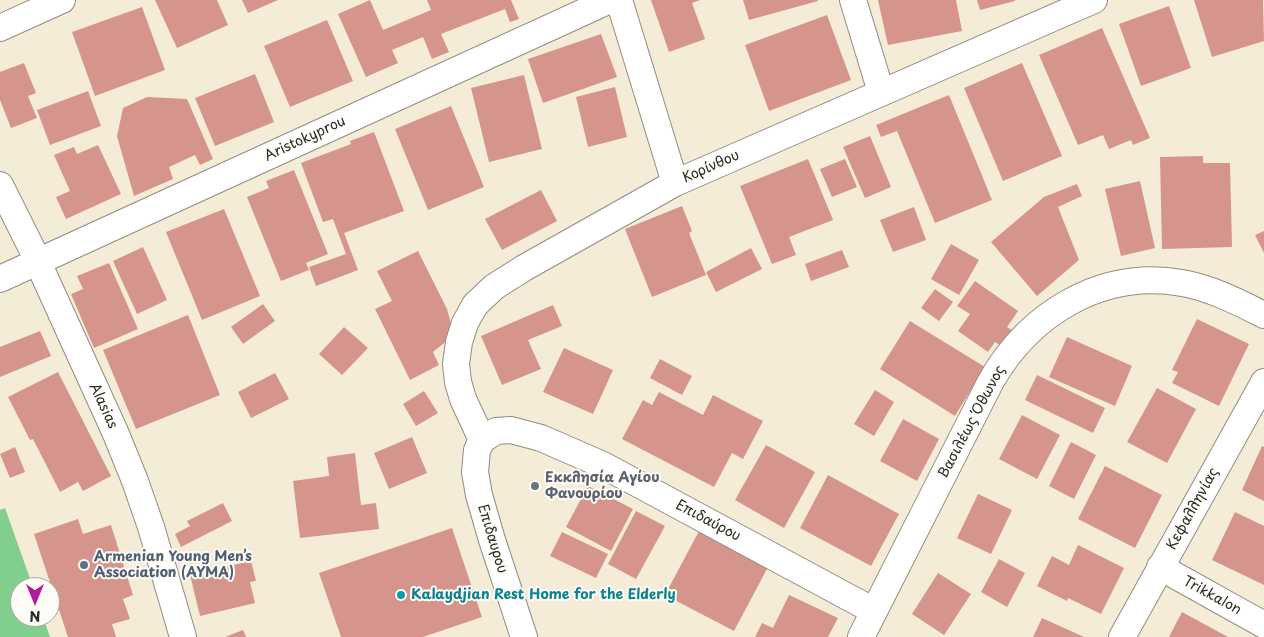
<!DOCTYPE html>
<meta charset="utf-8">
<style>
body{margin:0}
#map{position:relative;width:1264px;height:637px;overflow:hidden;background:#f5ecd7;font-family:"Playpen Sans",sans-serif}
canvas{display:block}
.north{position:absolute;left:10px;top:577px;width:50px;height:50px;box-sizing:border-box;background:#fdfcf7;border:1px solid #a9a8a5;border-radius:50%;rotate:180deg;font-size:14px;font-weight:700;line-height:20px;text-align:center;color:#2b2b2b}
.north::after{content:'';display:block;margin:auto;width:18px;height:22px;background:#b5179e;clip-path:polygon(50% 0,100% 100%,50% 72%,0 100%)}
</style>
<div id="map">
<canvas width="1264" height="637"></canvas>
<div class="north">N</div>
</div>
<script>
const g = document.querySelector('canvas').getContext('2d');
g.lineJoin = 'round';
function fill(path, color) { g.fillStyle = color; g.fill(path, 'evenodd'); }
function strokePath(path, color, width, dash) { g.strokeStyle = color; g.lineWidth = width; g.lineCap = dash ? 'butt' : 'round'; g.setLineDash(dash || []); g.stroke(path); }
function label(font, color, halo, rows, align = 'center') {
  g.font = font + ' "Playpen Sans",sans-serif'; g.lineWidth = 4; g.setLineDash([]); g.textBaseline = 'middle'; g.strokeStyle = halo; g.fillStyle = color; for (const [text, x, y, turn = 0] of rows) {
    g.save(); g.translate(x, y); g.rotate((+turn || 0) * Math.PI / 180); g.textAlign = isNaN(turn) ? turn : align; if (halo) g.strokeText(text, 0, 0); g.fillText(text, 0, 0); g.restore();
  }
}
const green = new Path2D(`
 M5,508L33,587H20V617H43L50,637H0V510Z`);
const building = new Path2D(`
 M155,0H217L228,25L177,48Z
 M242,0H278L248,13Z
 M370,0L383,30L431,10L427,0H511L519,19L510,22L505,9L441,34L449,52L432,59L423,37L392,50L398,63L366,77L338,14Z
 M651,0H700L692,3L705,39L669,52Z
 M743,0H818V1L749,20Z
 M878,0H956L962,31L888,45Z
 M977,0H1015V1L980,10Z
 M1194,0H1263L1264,41L1212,57Z
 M1169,6L1191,68L1141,86L1119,24Z
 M142,7L165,70L95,96L72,32Z
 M827,15L851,80L769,111L745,45Z
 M327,20L353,81L290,107L264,46Z
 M1102,28L1150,138L1133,145L1131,140L1109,149L1103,135L1078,145L1039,55Z
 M601,34L617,77L543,103L528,59Z
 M24,63L36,93L28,96L37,118L11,128L0,100V72Z
 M1022,63L1062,156L1003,181L964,88Z
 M255,74L274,122L215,146L195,98Z
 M524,75L542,149L489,162L471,88Z
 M615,87L627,137L588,147L576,97Z
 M88,91L101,126L50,145L37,110Z
 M949,95L992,200L935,223L897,131L881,137L876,125Z
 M147,97L187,99L213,159L200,165L195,155L169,167L173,179L134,196L117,136L123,108Z
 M451,106L484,187L428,210L395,129Z
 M374,132L404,211L344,233L358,270L316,286L309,267L346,254L333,219L323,222L301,163L351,144L350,141Z
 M870,136L891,187L865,198L843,147Z
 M98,145L121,194L66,219L56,197L70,191L54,155L74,147L77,154Z
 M1203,156V163H1230L1232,247L1162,249L1160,157Z
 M808,159L833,220L789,237L796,255L772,264L740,186Z
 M845,159L857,187L832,197L820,169Z
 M294,170L328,254L306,263L309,270L281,281L247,197L269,188L266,181Z
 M1140,181L1155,248L1121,256L1105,189Z
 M1077,184L1082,196L1058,207L1079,260L1037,296L991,242L1044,197Z
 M541,190L557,221L502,250L485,219Z
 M682,206L692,231L689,233L706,275L652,297L625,229Z
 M914,207L926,240L893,252L880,220Z
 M224,209L260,296L202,320L166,232Z
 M1264,231V253L1255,235Z
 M951,244L979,260L959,295L931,279Z
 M143,247L167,300L137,314L113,261Z
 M751,248L762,269L716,292L706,272Z
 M842,250L849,267L811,281L805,264Z
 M418,251L447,309L454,335L433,352L439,365L410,380L375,309L392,301L377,271Z
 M109,263L138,329L94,348L71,294L83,289L77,276Z
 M975,281L1018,311L1007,327L1015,332L1004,348L995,342L988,352L958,331L970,314L957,306Z
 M935,289L953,302L939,321L921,308Z
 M263,304L275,321L243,344L231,327Z
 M553,305L562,326L528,340L541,369L502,385L481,336Z
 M188,315L220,395L136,429L103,350Z
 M1197,319L1249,344L1219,406L1172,383L1178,372L1172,370Z
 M910,321L985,367L955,416L880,369Z
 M344,327L368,348L342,375L319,354Z
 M40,331L51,356L0,377V347Z
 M1067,337L1132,366L1115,406L1049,377Z
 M564,348L613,370L593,414L543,392Z
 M660,359L692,376L682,395L650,378Z
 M58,372L111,476L83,491L78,482L60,492L33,439L30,440L8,397Z
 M275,373L289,399L251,418L238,392Z
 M1037,375L1105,408L1093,433L1025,400Z
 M1157,388L1196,409L1167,463L1127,442Z
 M875,390L894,402L874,436L854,424Z
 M424,391L438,413L416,426L403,404Z
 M659,392L703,415L713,395L763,421L743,459L732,453L714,487L622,439L643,400L652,405Z
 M1022,415L1060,435L1037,479L999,459Z
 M903,419L939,439L917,481L880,461Z
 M412,437L427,473L389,489L374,453Z
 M1071,442L1096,455L1074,499L1049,486Z
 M766,445L815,472L784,528L735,500Z
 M1262,446L1264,447V501L1242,490Z
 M15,447L25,472L10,478L0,454Z
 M355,453L361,505L376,503L379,529L300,538L293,481L329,476L327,457Z
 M1105,466L1162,495L1135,548L1078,519Z
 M828,475L899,514L871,566L800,528Z
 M588,486L633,509L611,551L566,527Z
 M978,494L1012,510L991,554L957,538Z
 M223,503L232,521L181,547L175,534L190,526L187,521Z
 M636,511L665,526L636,579L608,564Z
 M1235,512L1264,526V585L1212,560Z
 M78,519L83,534L111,525L133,595L123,599L130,619L112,624L116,637H68L34,534Z
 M452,528L482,617L423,637H341L319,573Z
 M699,531L768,567L734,631L665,595Z
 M562,532L608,554L596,578L550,556Z
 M1078,545L1124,568L1101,614L1068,598L1067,601L1037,586L1052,556L1069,565Z
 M999,559L1025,573L1007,607L981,592Z
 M251,561L256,581L250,582L255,603L200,616L190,575Z
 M938,573L971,594L944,635L912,614Z
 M789,595L838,618L828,637H755L762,623L773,628Z
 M1182,612L1228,637H1169Z
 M1042,618L1084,637H1033Z
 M243,630L246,637H225Z`);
const street = new Path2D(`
 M619,0L675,183
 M853,0L881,92
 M0,28L62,0
 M0,185L32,249L116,434L135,481L151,527L183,637
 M0,279L610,0
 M482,440L463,399L458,382L456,364L459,342L465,323L475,305L494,287L524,268L675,183L1094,0
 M1160,567L1264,625
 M524,637L492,540L479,495L475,472L477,450L482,440L496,431L511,430L541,438L603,465L874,611
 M861,637L991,381C1030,313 1102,269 1182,283C1211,288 1238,302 1264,315
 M1122,637L1264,382`);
const markers = [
 [535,486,5,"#6b7280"],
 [84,565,5,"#5c6f8a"],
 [401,595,5,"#0f9aa8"]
];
const streetNames = [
 ["Aristokyprou",305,139,-25],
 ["Κορίνθου",711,167,-24],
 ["Alasias",103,406,65],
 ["Βασιλέως Όθωνος",972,422,-62],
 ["Κεφαλληνίας",1193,509,-61],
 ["Επιδαύρου",708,521,28],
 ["Επιδαυρου",492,539,73],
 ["Trikkalon",1212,596,29]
];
const worshipNames = [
 ["Εκκλησία Αγίου",545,478],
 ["Φανουρίου",545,494]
];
const serviceNames = [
 ["Armenian Young Men’s",94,557],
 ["Association (AYMA)",94,573]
];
const cultureNames = [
 ["Kalaydjian Rest Home for the Elderly",411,595]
];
fill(green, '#82ce8d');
fill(building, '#d6958c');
strokePath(street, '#908c81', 28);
strokePath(street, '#fff', 26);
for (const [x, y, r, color] of markers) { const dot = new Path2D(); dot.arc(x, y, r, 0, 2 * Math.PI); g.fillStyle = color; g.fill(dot); strokePath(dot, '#fdfcf7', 2); }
label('14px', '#2b2b2b', '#fdfcf7', streetNames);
label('bold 14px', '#5b616d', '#fdfcf7', worshipNames, 'left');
label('bold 14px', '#4e5e75', '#fdfcf7', serviceNames, 'left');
label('bold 14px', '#0d838f', '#fdfcf7', cultureNames, 'left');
</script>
